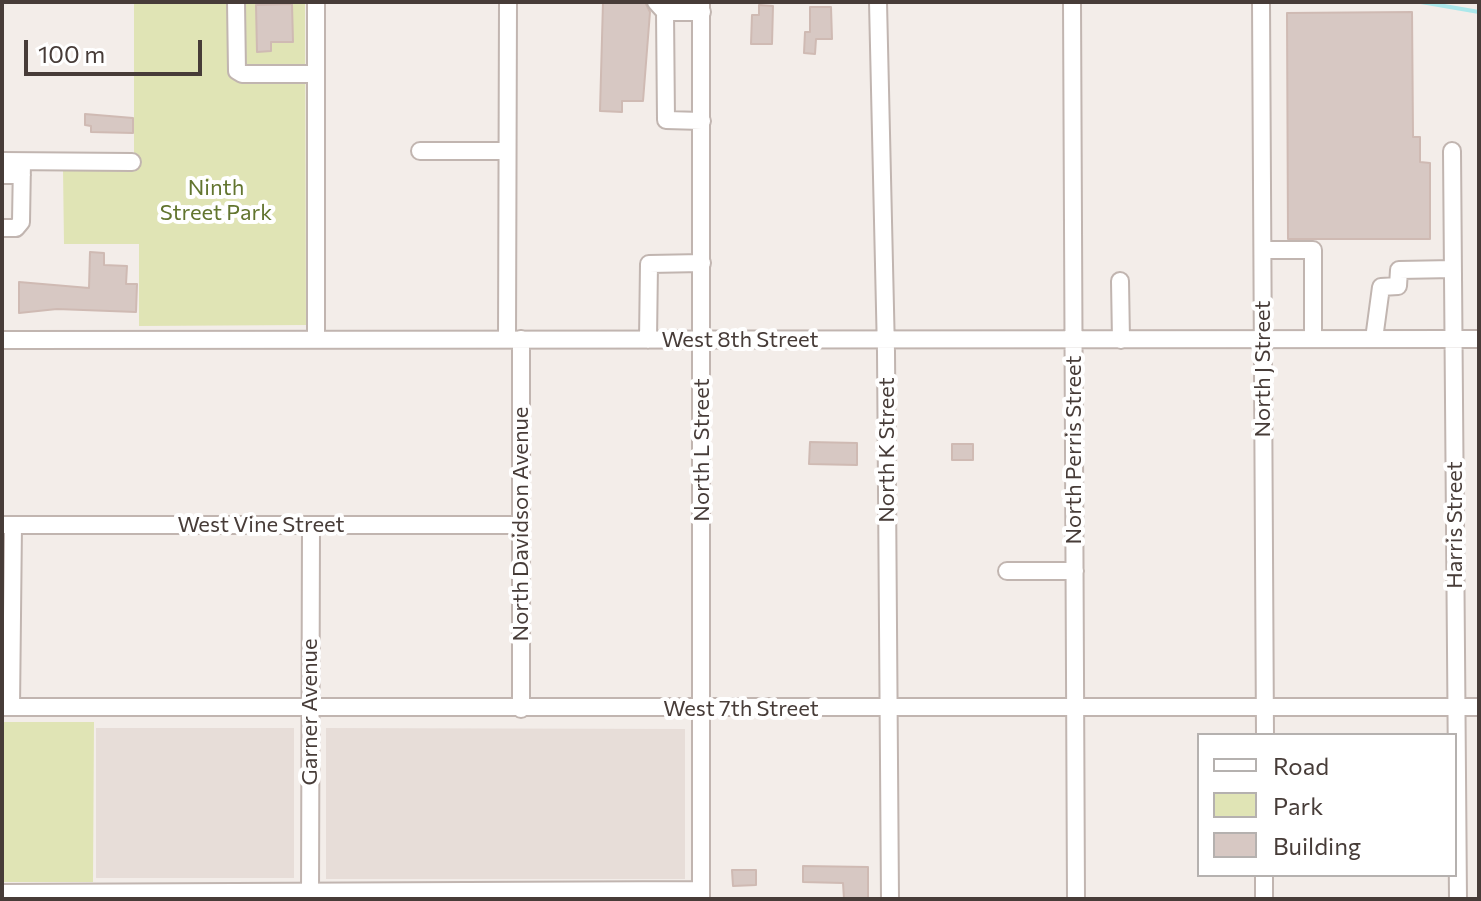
<!DOCTYPE html>
<style>
body{margin:0}
#map{position:relative;width:1481px;height:901px;overflow:hidden;background:#f3ede9;font-family:Commissioner,sans-serif}
canvas{display:block}
.frame{position:absolute;inset:0;border:4px solid #473c38;pointer-events:none}
.legend{position:absolute;left:1197px;top:733px;width:260px;height:144px;box-sizing:border-box;background:#fff;border:2px solid #b5b1af;margin:0;padding:10px 14px;list-style:none;font-size:24px;color:#473c38}
.legend li{display:flex;align-items:center;gap:16px;height:40px}
.legend b{width:40px;border:2px solid #b5b1af}
.scale{position:absolute;left:24px;top:40px;width:178px;height:36px;box-sizing:border-box;border:4px solid #473c38;border-top:0;padding-left:10px;font-size:24px;line-height:28px;white-space:nowrap;color:#473c38;-webkit-text-stroke:6px #fff;paint-order:stroke}
</style>
<div id="map">
<canvas width="1481" height="901"></canvas>
<div class="frame"></div>
<ul class="legend">
<li><b style="height:10px;background:#fff"></b>Road</li>
<li><b style="height:22px;background:#e0e4b5"></b>Park</li>
<li><b style="height:22px;background:#d7c8c3"></b>Building</li>
</ul>
<div class="scale">100 m</div>
</div>
<script>
const g = document.querySelector('canvas').getContext('2d');
g.lineJoin = 'round';
function fill(path, color) { g.fillStyle = color; g.fill(path, 'evenodd'); }
function strokePath(path, color, width, dash) { g.strokeStyle = color; g.lineWidth = width; g.lineCap = dash ? 'butt' : 'round'; g.setLineDash(dash || []); g.stroke(path); }
function label(font, color, halo, rows, align = 'center') {
  g.font = font + ' Commissioner,sans-serif'; g.lineWidth = 8; g.setLineDash([]); g.textBaseline = 'middle'; g.strokeStyle = halo; g.fillStyle = color; for (const [text, x, y, turn = 0] of rows) {
    g.save(); g.translate(x, y); g.rotate((+turn || 0) * Math.PI / 180); g.textAlign = isNaN(turn) ? turn : align; if (halo) g.strokeText(text, 0, 0); g.fillText(text, 0, 0); g.restore();
  }
}
const residential = new Path2D(`
 M96,728H294V878H96Z
 M326,728L685,729V879H326Z`);
const green = new Path2D(`
 M134,2H305L306,325L139,326V244H64L63,169L134,168Z
 M2,722H94L93,882H2Z`);
const stream = new Path2D(`
 M1421,2L1479,12`);
const building = new Path2D(`
 M603,2H645L650,12L643,101H622V112L600,111Z
 M292,4L293,42H271V51L257,52L256,5Z
 M759,5L773,6L772,44H751L752,15H759Z
 M810,7H831L832,39H816L815,54L804,53L805,32H810Z
 M1412,12L1413,137H1420V162L1430,163V239H1288L1287,13Z
 M85,114L133,118V133L91,132V126L85,125Z
 M90,252L104,253V265L127,266L126,284H137L136,312L57,309L19,313V282L89,288Z
 M810,442L857,443V465L809,464Z
 M952,444H973V460H952Z
 M803,866L868,867V899H844L843,883L803,882Z
 M732,870H756V885L733,886Z`);
const minor = new Path2D(`
 M236,2L237,71L242,74H316
 M316,2V339
 M656,2L665,12L666,120L702,121
 M701,2V899
 M878,2L886,352L890,899
 M1072,2L1076,899
 M1261,2L1265,735
 M665,12H702
 M420,151H507
 M1452,151L1458,899
 M2,161L132,162
 M2,175H22
 M2,228H16L21,222L22,162
 M1263,250H1313V339
 M1120,281L1121,340
 M507,339L508,2
 M521,339V709
 M1374,339L1381,287L1398,286L1399,270L1453,269
 M2,340L1479,339
 M648,340L649,264L702,263
 M2,525H521
 M1007,571H1075
 M2,707H1479
 M11,707L13,525
 M2,893L701,890
 M310,899L311,525
 M1264,899V875`);
const parkNames = [
 ["Ninth",216,188],
 ["Street Park",216,213]
];
const streetNames = [
 ["West 8th Street",740,340],
 ["North J Street",1263,369,-90],
 ["North L Street",702,450,-90],
 ["North K Street",887,450,-90],
 ["North Perris Street",1074,450,-90],
 ["North Davidson Avenue",521,524,-90],
 ["West Vine Street",261,525],
 ["Harris Street",1455,525,-90],
 ["West 7th Street",741,709],
 ["Garner Avenue",310,712,-90]
];
fill(residential, '#e7ddd8');
fill(green, '#e0e4b5');
strokePath(stream, '#abe8eb', 4);
fill(building, '#d7c8c3');
strokePath(building, '#cfbab3', 2);
strokePath(minor, '#c1b5b0', 20);
strokePath(minor, '#fff', 16);
label('22px', '#62752f', '#fff', parkNames);
label('22px', '#473c38', '#fff', streetNames);
</script>
